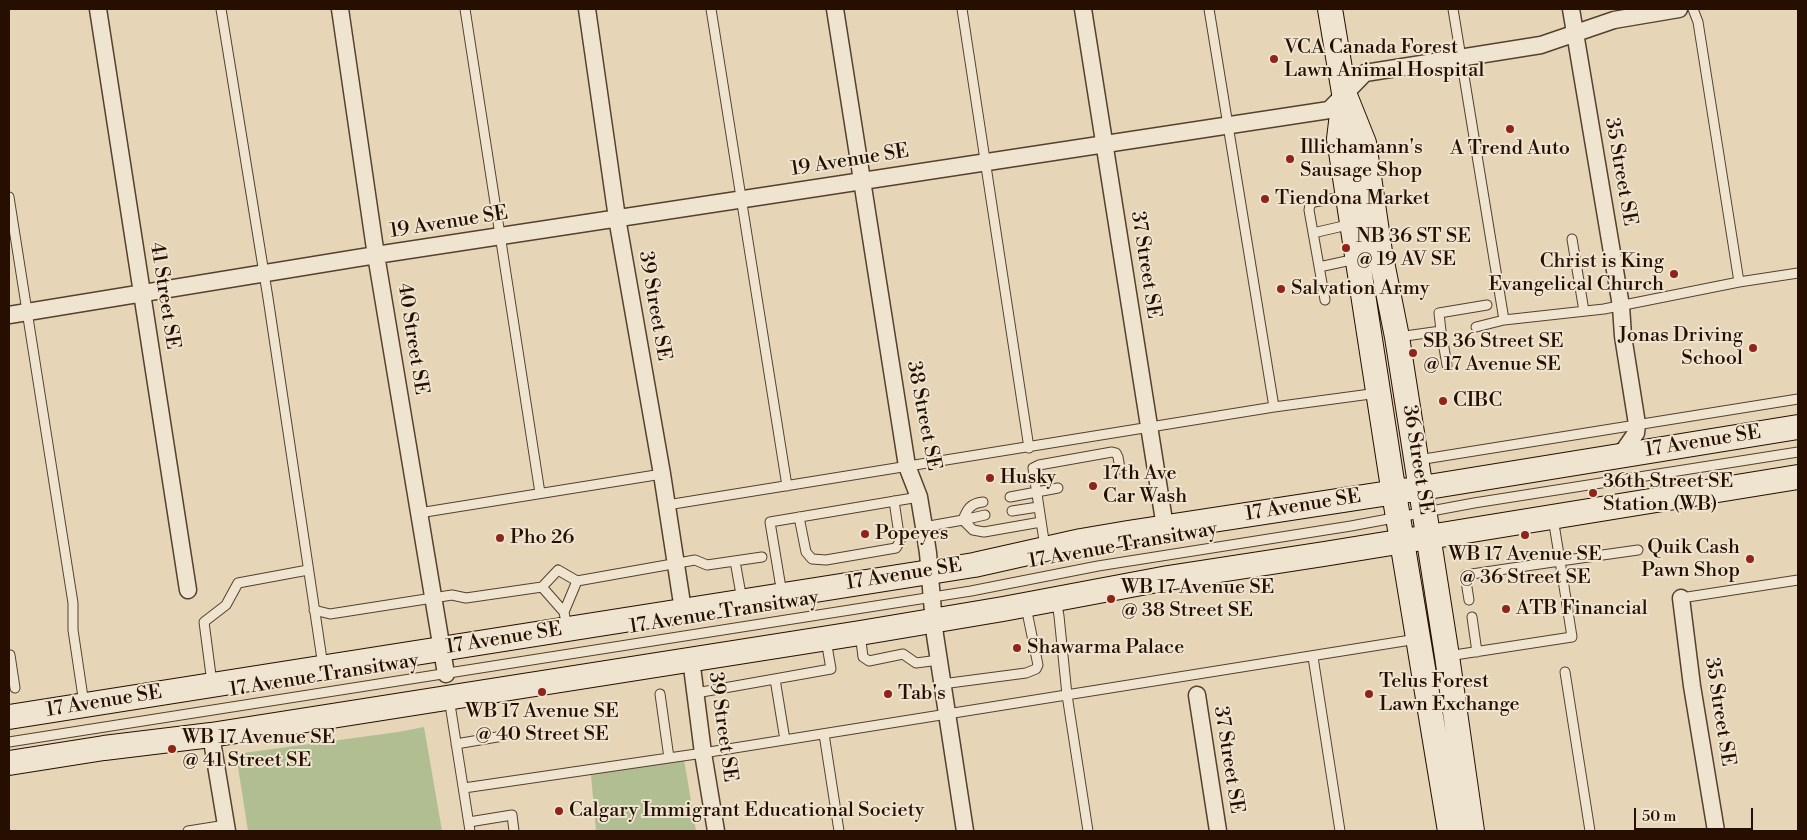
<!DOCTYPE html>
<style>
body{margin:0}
#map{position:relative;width:1807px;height:840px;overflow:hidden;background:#e6d5b6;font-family:"Libre Bodoni",serif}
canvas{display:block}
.frame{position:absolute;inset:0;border:10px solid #260f00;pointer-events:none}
.scale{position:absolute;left:1634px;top:808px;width:119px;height:22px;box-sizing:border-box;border:2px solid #260f00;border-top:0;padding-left:6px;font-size:15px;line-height:18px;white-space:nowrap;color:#260f00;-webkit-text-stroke:4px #efe4d0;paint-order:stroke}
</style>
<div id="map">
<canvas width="1807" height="840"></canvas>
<div class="frame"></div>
<div class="scale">50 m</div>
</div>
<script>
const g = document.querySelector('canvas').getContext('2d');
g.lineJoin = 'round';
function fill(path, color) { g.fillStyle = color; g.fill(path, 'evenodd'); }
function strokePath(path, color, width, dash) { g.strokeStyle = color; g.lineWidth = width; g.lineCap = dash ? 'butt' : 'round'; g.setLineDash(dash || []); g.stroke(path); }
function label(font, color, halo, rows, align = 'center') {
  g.font = font + ' "Libre Bodoni",serif'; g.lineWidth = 4; g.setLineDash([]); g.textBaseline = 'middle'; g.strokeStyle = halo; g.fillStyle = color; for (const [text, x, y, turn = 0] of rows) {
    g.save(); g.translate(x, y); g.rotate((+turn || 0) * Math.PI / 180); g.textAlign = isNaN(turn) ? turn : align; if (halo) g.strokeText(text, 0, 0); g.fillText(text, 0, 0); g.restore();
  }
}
const green = new Path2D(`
 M424,727L442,831H248L236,754L398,732Z
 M684,759L696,831H596L591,775Z`);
const lane = new Path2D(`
 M221,9L268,298L323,666
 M465,9L540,493
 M711,9L787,486
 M962,9L1029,448
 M1209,9L1274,407
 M1453,9L1504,320
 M1693,9L1698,22L1739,282
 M9,197L73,603V630L84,704
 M1313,233L1352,224
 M1572,239L1584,311
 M1319,267L1356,259
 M1325,300L1309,210L1310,205L1314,202L1347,196
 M1476,327L1504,320L1604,309L1739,282L1798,273
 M1441,331L1439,313L1487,305
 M1398,337L1441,331L1447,365
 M1418,460L1798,399
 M1010,497L1058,488
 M667,505L1274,407L1378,393
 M1012,511L1038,507
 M419,513L662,474
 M799,517L806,552L812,559L826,560L896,548L900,541L894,501
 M963,520C967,509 971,503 983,502
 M963,520L985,515
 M924,527L963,520L973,530L984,532L1041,522
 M1045,547L1033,468L1039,465L1112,452L1116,453L1118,457L1120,469
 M735,561L742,600
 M542,587L564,612
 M782,594L770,522L919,497
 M1681,598L1798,580
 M1056,599L1059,616L1067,695L1088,831
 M1469,600L1465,575L1560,561L1553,518
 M314,610L330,614L452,595L466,598L542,587L558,570L577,581L695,560L707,565L762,557
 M1472,617L1477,652
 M567,628L564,612L577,581
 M860,633L863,657L869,661L903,654L916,663L939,660
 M9,655H10L15,688
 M1448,656L1572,637L1560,561L1638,550
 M1313,657L1340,831
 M1565,672L1590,831
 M775,679L785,740
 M212,683L204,622L226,605L238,583L308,570
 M942,684L1026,673L1036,669L1038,665L1026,607
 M696,693L831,669L826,640
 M660,694L669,758
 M449,698L470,831
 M824,734L839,831
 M9,742L971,591L1098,566L1351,526L1474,503L1798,452
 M456,744L503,736
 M464,788L703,753L1417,639
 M469,822L512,815L514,831
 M188,831L226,825`);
const street = new Path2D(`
 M98,9L188,590
 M340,9L375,249L446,674
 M587,9L617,218L662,474L683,610
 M835,9L907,466L919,497L924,527L928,553L935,635L965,831
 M1083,9L1165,527
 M1571,9L1621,306L1623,336L1637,424L1636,433L1620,456
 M9,315L376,255L1329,110L1365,73L1541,45L1614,20L1679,9
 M1681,598L1692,686L1716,831
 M691,659L703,753L716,831
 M1197,695L1218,831
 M211,735L227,831`);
const secondary = new Path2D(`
 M1330,9L1344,93L1364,143L1380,252L1397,337L1447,656L1472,831
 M1344,97L1339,139L1391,475L1450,831
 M9,717L974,565L1081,541L1128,533L1422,488L1798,427
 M9,763L104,748L211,735L860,633L1003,609L1168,578L1324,554L1798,477`);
const markers = [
 [1274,59,5,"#8f2418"],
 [1510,129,5,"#8f2418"],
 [1290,159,5,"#8f2418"],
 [1265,199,5,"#8f2418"],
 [1346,248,5,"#8f2418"],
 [1674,274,5,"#8f2418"],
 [1281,289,5,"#8f2418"],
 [1753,348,5,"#8f2418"],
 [1413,353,5,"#8f2418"],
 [1443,401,5,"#8f2418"],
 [990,478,5,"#8f2418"],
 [1093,486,5,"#8f2418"],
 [1593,493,5,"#8f2418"],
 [865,534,5,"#8f2418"],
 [1525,535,5,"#8f2418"],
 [500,538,5,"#8f2418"],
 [1750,559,5,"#8f2418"],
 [1111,599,5,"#8f2418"],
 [1506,609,5,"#8f2418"],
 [1017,648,5,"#8f2418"],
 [542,692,5,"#8f2418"],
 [888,694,5,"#8f2418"],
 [1369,694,5,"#8f2418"],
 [172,749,5,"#8f2418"],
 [559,811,5,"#8f2418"]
];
const poiNames = [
 ["VCA Canada Forest",1284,48],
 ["Lawn Animal Hospital",1284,71],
 ["Illichamann's",1300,148],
 ["Sausage Shop",1300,171],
 ["A Trend Auto",1510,149,"center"],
 ["Tiendona Market",1275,199],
 ["NB 36 ST SE",1356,237],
 ["@ 19 AV SE",1356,260],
 ["Christ is King",1664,262,"right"],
 ["Evangelical Church",1664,285,"right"],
 ["Salvation Army",1291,289],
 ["Jonas Driving",1743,336,"right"],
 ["School",1743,359,"right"],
 ["SB 36 Street SE",1423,342],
 ["@ 17 Avenue SE",1423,365],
 ["CIBC",1453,401],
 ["17th Ave",1103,474],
 ["Car Wash",1103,497],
 ["Husky",1000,478],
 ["36th Street SE",1603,482],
 ["Station (WB)",1603,505],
 ["Popeyes",875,534],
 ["Pho 26",510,538],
 ["Quik Cash",1740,548,"right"],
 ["Pawn Shop",1740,571,"right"],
 ["WB 17 Avenue SE",1525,555,"center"],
 ["@ 36 Street SE",1525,578,"center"],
 ["WB 17 Avenue SE",1121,588],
 ["@ 38 Street SE",1121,611],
 ["ATB Financial",1516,609],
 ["Shawarma Palace",1027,648],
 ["Telus Forest",1379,682],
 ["Lawn Exchange",1379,705],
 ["Tab's",898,694],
 ["WB 17 Avenue SE",542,712,"center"],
 ["@ 40 Street SE",542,735,"center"],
 ["WB 17 Avenue SE",182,738],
 ["@ 41 Street SE",182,761],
 ["Calgary Immigrant Educational Society",569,811]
];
const streetNames = [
 ["19 Avenue SE",850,161,-9],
 ["35 Street SE",1620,172,80],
 ["19 Avenue SE",449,223,-9],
 ["37 Street SE",1145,265,81],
 ["41 Street SE",164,296,81],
 ["39 Street SE",654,306,80],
 ["40 Street SE",412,339,81],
 ["38 Street SE",923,416,79],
 ["17 Avenue SE",1703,442,-9],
 ["36 Street SE",1417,460,81],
 ["17 Avenue SE",1303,506,-9],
 ["17 Avenue Transitway",1123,546,-10],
 ["17 Avenue SE",904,575,-9],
 ["17 Avenue Transitway",724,613,-9],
 ["17 Avenue SE",504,639,-9],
 ["17 Avenue Transitway",324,676,-9],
 ["17 Avenue SE",104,702,-9],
 ["35 Street SE",1719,712,81],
 ["39 Street SE",722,727,82],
 ["37 Street SE",1228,760,81]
];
fill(green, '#b1be91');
strokePath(lane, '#56402e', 11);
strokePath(street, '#56402e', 19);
strokePath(secondary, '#260f00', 26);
strokePath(lane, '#efe4d0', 9);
strokePath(street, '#efe4d0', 16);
strokePath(secondary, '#efe4d0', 24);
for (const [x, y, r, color] of markers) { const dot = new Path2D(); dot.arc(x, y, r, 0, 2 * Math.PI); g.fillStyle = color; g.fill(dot); strokePath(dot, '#efe4d0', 2); }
label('20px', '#260f00', '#efe4d0', poiNames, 'left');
label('20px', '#260f00', '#efe4d0', streetNames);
</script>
